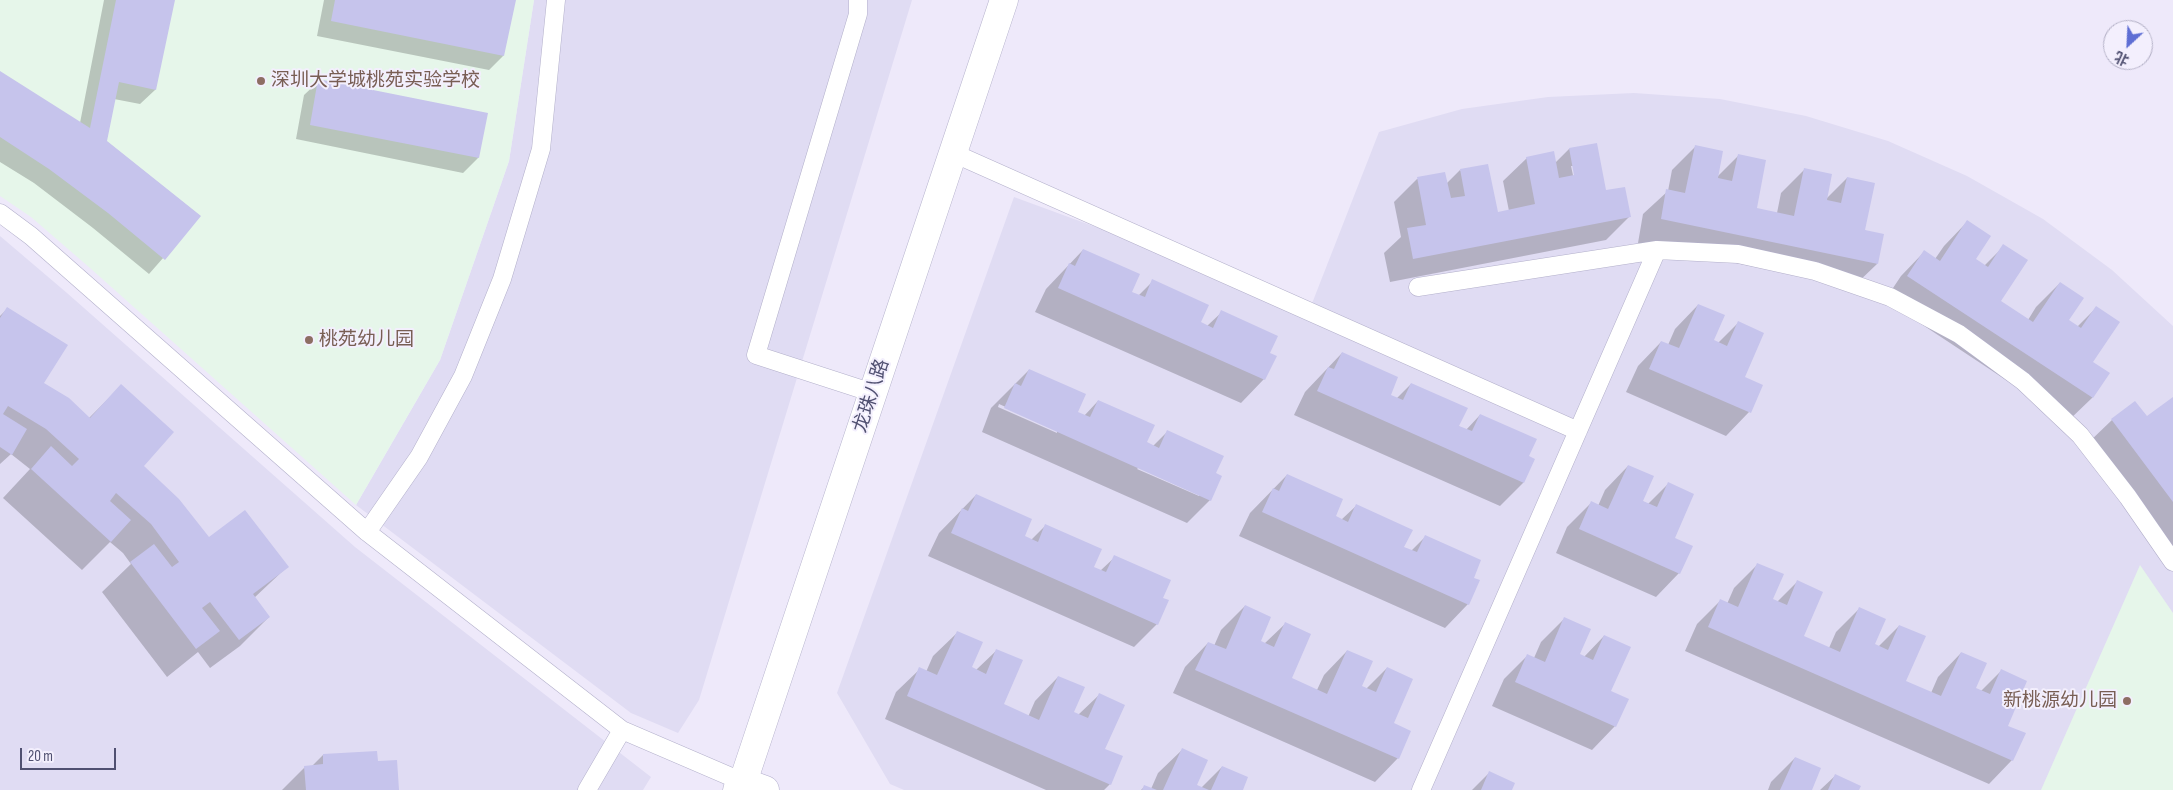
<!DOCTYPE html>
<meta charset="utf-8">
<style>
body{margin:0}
#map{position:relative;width:2173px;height:790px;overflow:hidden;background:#eee9fa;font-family:"Sofia Sans Condensed","Noto Sans SC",sans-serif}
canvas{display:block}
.north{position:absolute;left:2103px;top:20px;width:50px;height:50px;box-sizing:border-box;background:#f3effd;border:1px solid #b2afc5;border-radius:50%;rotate:205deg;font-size:14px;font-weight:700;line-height:20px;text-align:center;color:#505071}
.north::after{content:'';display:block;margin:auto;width:18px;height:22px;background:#5e6ed4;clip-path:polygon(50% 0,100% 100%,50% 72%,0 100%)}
.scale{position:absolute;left:20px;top:748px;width:96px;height:22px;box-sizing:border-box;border:2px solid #505071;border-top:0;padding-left:6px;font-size:15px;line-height:18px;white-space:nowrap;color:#505071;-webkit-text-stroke:4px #f3effd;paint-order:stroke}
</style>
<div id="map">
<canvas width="2173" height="790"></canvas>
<div class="north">北</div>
<div class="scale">20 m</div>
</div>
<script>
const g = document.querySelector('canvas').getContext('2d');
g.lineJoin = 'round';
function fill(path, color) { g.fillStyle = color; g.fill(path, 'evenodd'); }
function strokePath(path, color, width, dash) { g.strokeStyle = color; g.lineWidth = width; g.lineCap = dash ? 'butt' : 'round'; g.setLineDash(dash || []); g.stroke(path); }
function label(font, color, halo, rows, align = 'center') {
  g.font = font + ' "Sofia Sans Condensed","Noto Sans SC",sans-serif'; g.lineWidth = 4; g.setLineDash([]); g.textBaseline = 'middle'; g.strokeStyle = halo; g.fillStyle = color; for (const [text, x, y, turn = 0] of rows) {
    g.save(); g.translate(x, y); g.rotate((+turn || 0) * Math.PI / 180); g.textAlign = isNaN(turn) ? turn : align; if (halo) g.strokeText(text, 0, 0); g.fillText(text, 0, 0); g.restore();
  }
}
const residential = new Path2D(`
 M534,0H912L699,700L678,733L631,713L356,505L440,360L509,161Z
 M1634,93L1720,99L1806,116L1888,141L1967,176L2043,219L2112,270L2173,326V790H904L890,784L837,693L1014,197L1311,306L1379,132L1462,109L1548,97Z
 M0,236L67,293L355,547L651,777L643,790H0Z`);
const education = new Path2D(`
 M0,0H534L509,161L440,360L356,505L90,268L31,217L0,196Z
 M2140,565L2173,613V790H2041Z`);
const shadow = new Path2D(`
 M104,0H173L155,90L140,104L114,99L106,141L200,216L149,274L93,228L34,183L0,162V72L80,123Z
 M324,0H514L503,56L489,70L317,36Z
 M319,81L487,114L478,158L463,173L296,139L304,95Z
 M1596,144L1605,192L1630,216L1606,240L1390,282L1384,253L1401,237L1394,202L1417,179L1446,184L1460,170L1497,213L1509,211L1503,181L1527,158L1555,163L1569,149ZM1571,166H1574L1576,179L1574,180Z
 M1695,147L1717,177L1738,156L1755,209L1777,213L1781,193L1805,169L1826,199L1847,178L1877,264L1853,287L1638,243L1643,214L1668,191L1672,170Z
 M1967,222L1975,259L1984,266L2004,246L1999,301L2028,320L2036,307L2060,283L2067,321L2077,327L2096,308L2092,363L2108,373L2092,398L2068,421L1885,300L1901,276L1924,252L1935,259L1944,246Z
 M1083,250L1130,292L1138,296L1153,281L1200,323L1207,326L1222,312L1269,354L1264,379L1241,403L1035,312L1046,289Z
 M1698,305L1712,341L1718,343L1738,323L1749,412L1726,436L1626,392L1638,366L1661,342L1668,345L1675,329Z
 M8,308L43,384L89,418L121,386L142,466L209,539L287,567L254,598L269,617L240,646L210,668L198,652L167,677L102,592L131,564L123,553L110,542L82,570L3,498L30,469L11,454L0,464V316Z
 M1342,353L1389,395L1396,399L1411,384L1458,426L1466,430L1480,415L1527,457L1533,460L1523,483L1500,506L1294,415L1305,392Z
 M1029,370L1076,412L1084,416L1098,401L1145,443L1153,446L1167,432L1214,474L1210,500L1187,523L982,432L991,408ZM999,404L1057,430V433L998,407ZM1139,467L1200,494L1199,496L1137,469Z
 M2173,398V557L2088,443L2112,420L2147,418Z
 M1628,466L1642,501L1648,504L1668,484L1679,573L1656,597L1556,553L1567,527L1591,503L1598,506L1605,490Z
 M1287,475L1334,517L1341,520L1356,506L1403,548L1411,551L1425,537L1472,578L1468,604L1445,628L1239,536L1250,513Z
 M976,495L1023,537L1031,540L1045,526L1092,568L1100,571L1115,557L1162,598L1157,624L1134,647L928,556L939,533Z
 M1758,564L1771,600L1777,602L1797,582L1803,637L1829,648L1836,632L1859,609L1873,644L1878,647L1899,626L1904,681L1931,693L1938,677L1961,653L1975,689L1981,691L2001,671L2006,726L2012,760L1989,784L1685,651L1697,624L1720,601L1727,604L1734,588Z
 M1245,606L1259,642L1264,644L1285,624L1290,679L1317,690L1324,675L1347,651L1360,687L1366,689L1387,668L1398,758L1375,782L1173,693L1185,667L1208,643L1214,646L1221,630Z
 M1564,619L1578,655L1584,657L1604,636L1609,692L1615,726L1592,750L1492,706L1504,679L1527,656L1534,658L1541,642Z
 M957,633L971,668L976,670L997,650L1002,705L1028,717L1035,701L1058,677L1072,712L1078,715L1099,695L1104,749L1110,784L1104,790H1046L885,719L896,692L920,669L926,672L933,656Z
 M1182,750L1196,785L1201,788L1222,767L1241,790H1141L1145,786L1151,789L1158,773Z
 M323,755L377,763L398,790H282L305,767L312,766Z
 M1795,758L1810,790H1768L1771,782Z
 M1489,773L1511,790H1472Z
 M1835,776L1858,790H1820Z`);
const building = new Path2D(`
 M116,0H175L156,90L119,82L107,141L201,216L165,260L108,213L49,169L0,137V71L90,128Z
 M335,0H516L504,56L331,21Z
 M318,79L488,113L479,158L310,125Z
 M1597,143L1606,190L1625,187L1631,217L1413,259L1407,228L1426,225L1417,177L1445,172L1451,198L1465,196L1460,169L1488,164L1498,212L1535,204L1526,157L1554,151L1559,178L1574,175L1569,148Z
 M1695,145L1723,151L1718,178L1732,181L1738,154L1766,160L1757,208L1794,216L1804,168L1832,174L1827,200L1841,203L1847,177L1875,183L1865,230L1884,234L1878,264L1661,219L1666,189L1685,193Z
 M1967,220L1991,236L1976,259L1988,267L2003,244L2028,260L2001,301L2033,322L2060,282L2084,298L2069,320L2081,328L2096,306L2120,322L2093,362L2110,373L2093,398L1907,276L1924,250L1940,261Z
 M1083,249L1140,274L1132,292L1145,297L1152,279L1209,305L1201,322L1213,328L1221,310L1278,336L1270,353L1277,356L1265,380L1058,288L1069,263L1075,266Z
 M1698,304L1725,315L1714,340L1727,346L1738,321L1764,333L1745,377L1763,385L1751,413L1649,369L1661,341L1679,348Z
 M7,307L68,345L44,383L69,398L90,418L121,384L174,432L144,466L179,499L209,537L245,510L289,567L253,594L270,617L239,640L210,602L202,608L220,631L196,649L130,562L154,544L172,567L179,562L151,524L116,493L110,501L131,520L111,542L31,469L51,446L72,466L79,459L46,429L8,406L3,414L27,429L12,455L0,447V318Z
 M1342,352L1398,377L1391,395L1403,400L1411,383L1468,408L1459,426L1472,431L1480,414L1537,439L1529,456L1535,459L1524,483L1317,391L1328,367L1334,369Z
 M1029,369L1086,394L1078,412L1090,417L1098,400L1155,425L1147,442L1159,448L1167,430L1224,456L1216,473L1222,476L1211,501L1004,408L1015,383L1021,386Z
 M2173,397V502L2111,419L2135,401L2147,416Z
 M1628,465L1654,476L1643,501L1657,507L1668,482L1694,494L1675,538L1693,546L1680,574L1579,529L1591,501L1608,509Z
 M1287,474L1343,499L1336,516L1348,522L1356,504L1413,530L1404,547L1417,552L1425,535L1481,560L1474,578L1480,580L1469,605L1262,512L1273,488L1279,491Z
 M976,494L1032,519L1025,536L1038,542L1045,524L1102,549L1094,567L1106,572L1114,555L1171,580L1163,598L1169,600L1158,625L951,533L962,508L968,511Z
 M1757,563L1784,574L1773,599L1787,605L1797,580L1823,592L1804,636L1840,652L1859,607L1886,619L1875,644L1888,650L1899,625L1926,636L1906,681L1941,696L1961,652L1987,663L1976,688L1990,694L2001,669L2027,681L2008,726L2026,733L2013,761L1708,627L1720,599L1738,607Z
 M1245,605L1271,617L1261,641L1274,647L1285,622L1311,634L1292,678L1327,694L1347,650L1373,661L1362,686L1376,692L1387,667L1413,679L1394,723L1411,731L1399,759L1195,670L1208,642L1226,649Z
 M1564,617L1591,629L1580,654L1593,660L1604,635L1631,647L1611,691L1629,699L1616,727L1515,682L1527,654L1545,662Z
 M957,631L983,642L972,667L986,674L996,649L1023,660L1004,704L1039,720L1058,676L1085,687L1074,712L1088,718L1099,693L1125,705L1105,749L1123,756L1111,785L907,696L919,667L937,675Z
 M1182,748L1208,760L1197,785L1209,790H1163Z
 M377,751L378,761L397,760L399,790H306L304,766L323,764V754Z
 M1795,757L1821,768L1812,790H1780Z
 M1222,766L1248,777L1243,790H1211Z
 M1489,771L1515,783L1512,790H1481Z
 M1835,774L1861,786L1859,790H1828Z
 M1144,785L1157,790H1142Z`);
const lane = new Path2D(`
 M858,0V14L756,355L873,393
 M953,153L1578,431
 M0,213L31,236L367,532L622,730L743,782
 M1418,287L1657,250L1738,254L1815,271L1890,297L1959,334L2023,381L2080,435L2128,497L2173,562
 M367,532L419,457L463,376L502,279L541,149L556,0
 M587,790L622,730
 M1421,790L1657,250`);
const street = new Path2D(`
 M737,790L743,782L1004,0`);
const secondary = new Path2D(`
 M743,782L765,790`);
const markers = [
 [261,81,5,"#8d6e63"],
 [309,340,5,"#8d6e63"],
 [2127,701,5,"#8d6e63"]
];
const educationNames = [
 ["深圳大学城桃苑实验学校",271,81],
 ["桃苑幼儿园",319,340],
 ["新桃源幼儿园",2117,701,"right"]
];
const streetNames = [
 ["龙珠八路",872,396,-72]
];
fill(residential, '#e0dcf3');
fill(education, '#e6f6ea');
fill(shadow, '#0003');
fill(building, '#c6c4ec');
strokePath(lane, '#b3b0cb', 19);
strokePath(street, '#b3b0cb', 29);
strokePath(secondary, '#b2aecd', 29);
strokePath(lane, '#fff', 18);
strokePath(street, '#fff', 28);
strokePath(secondary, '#fff', 28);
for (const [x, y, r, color] of markers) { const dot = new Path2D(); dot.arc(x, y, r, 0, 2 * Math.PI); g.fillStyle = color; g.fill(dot); strokePath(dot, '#f3effd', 2); }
label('19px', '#785e54', '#f3effd', educationNames, 'left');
label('19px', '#505071', '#f3effd', streetNames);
</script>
